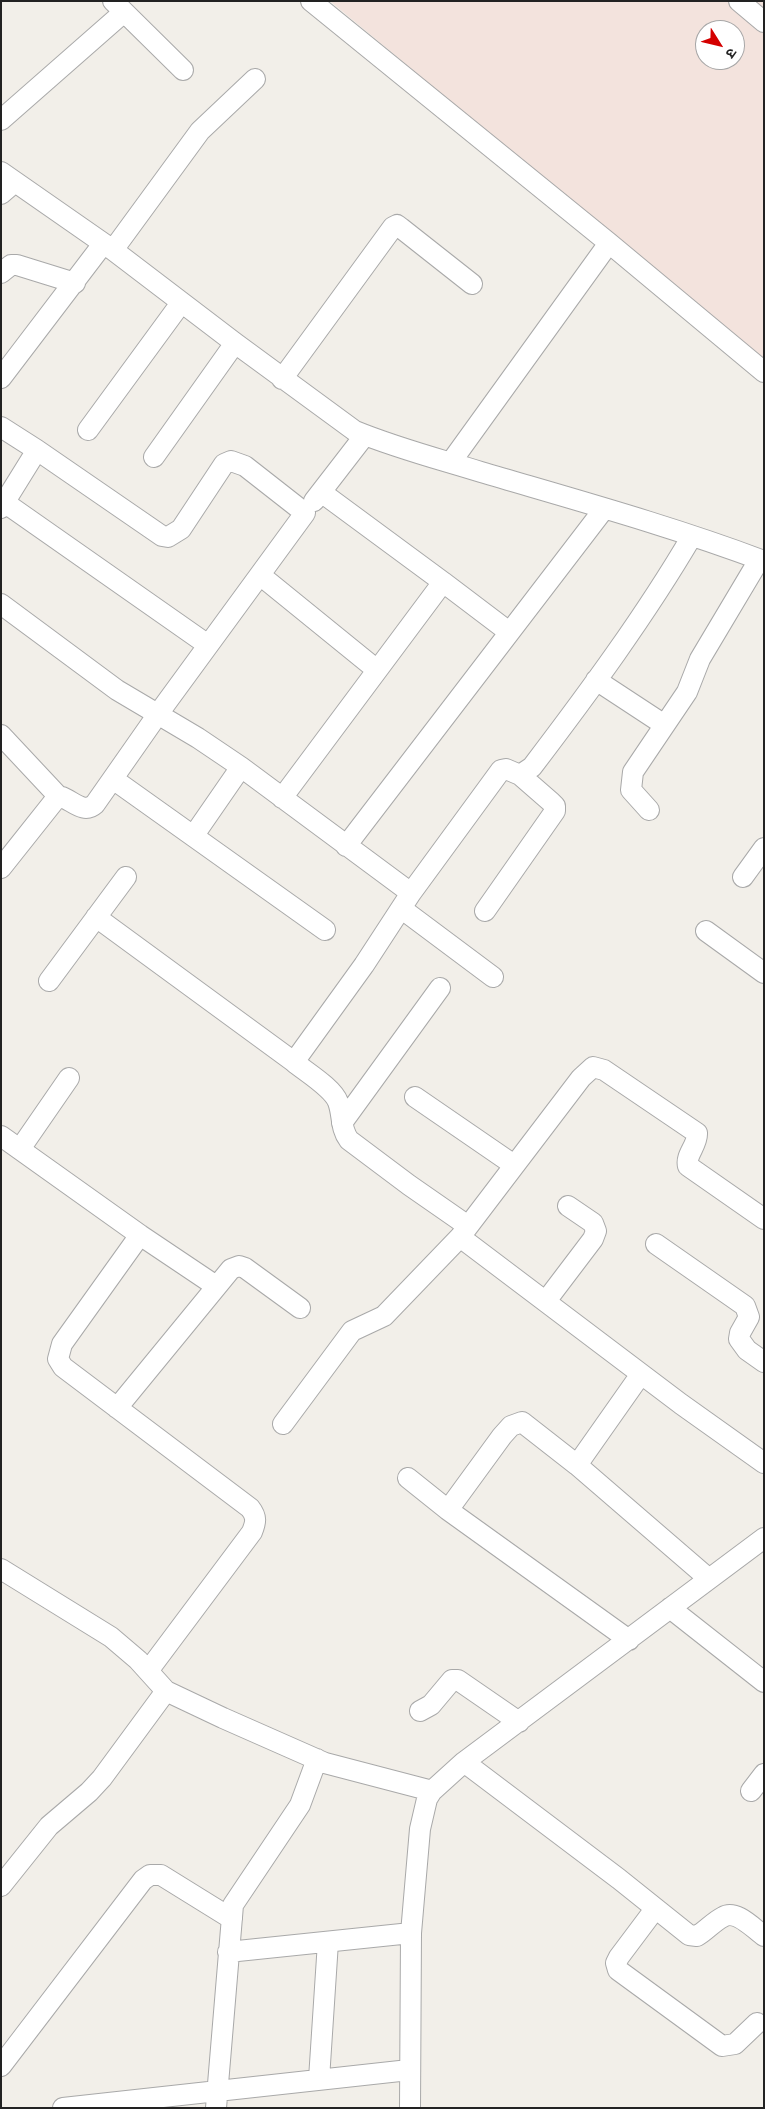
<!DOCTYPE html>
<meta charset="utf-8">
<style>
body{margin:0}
#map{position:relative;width:765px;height:2109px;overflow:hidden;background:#f2efe9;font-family:Quicksand,"Noto Sans Devanagari",sans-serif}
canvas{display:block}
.frame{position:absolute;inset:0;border:2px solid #222;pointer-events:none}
.north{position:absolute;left:695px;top:20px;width:50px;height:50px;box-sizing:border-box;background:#fff;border:1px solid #a7a7a7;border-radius:50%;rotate:126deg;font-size:14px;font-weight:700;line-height:20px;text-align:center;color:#222}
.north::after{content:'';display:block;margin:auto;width:18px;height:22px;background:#d40000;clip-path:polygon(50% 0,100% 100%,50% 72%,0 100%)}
</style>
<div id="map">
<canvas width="765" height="2109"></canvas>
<div class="frame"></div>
<div class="north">उ</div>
</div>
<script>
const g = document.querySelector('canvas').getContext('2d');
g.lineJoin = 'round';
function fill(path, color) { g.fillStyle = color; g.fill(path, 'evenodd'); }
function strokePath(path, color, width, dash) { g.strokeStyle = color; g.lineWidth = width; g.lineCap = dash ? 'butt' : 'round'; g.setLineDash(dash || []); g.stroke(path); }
const military = new Path2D(`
 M330,1H764V362ZM705,30H735V60H705Z`);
const minor = new Path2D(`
 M113,1L183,70
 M311,1L609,243L764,372
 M739,1L764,22
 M1,120L124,12
 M1,172L113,250L235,343L355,431C396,448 439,459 481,472C576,500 671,526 764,561
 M1,194L15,182
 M113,250L200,131L255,79
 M1,273L11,265H17L75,283
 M1,378L103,244
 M282,379L393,227L397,225L401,228L472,284
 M1,427L37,450L1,508
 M88,430L181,303
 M154,457L235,343
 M451,462L609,243
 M321,492L443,582
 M1,500L208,645
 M314,501L365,435
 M260,575L377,670
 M1,604L117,690L198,738L241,767L411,893L501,770L506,769L520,775L532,767C589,692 645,616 692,536
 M596,680L663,724
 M1,735L60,798
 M113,779L325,930
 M282,798L443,582L509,632
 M649,810L631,790L633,772L687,692L700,659L759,560
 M194,835L241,767
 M346,846L604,509
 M1,868L55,800L62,797C74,802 84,814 95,804L158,714L305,513L245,466L231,461L224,464L181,529L168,537L162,536L37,450
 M743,877L764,848
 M411,893L364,965L294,1062C306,1072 333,1088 338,1102C343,1115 340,1128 349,1140L409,1185L468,1226
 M402,909L493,977
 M485,911L555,811V806L551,802L520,775
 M96,917L294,1062
 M706,931L764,973
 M49,981L126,877
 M415,1097L514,1165
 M342,1123L440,988
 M1,1136L140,1235L216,1286
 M20,1149L69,1078
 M140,1235L62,1344L58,1359L63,1367L250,1508C257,1517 256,1522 252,1532L148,1671
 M460,1237L681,1404L764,1463
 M656,1244L745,1306L749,1317L740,1333L739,1339L747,1350L764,1362
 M546,1301L593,1239L596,1231L593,1223L568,1206
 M117,1408L231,1269L239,1266L245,1268L300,1308
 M283,1424L352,1331L384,1316L460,1237L581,1078L593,1067L604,1070L697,1133C698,1145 685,1155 688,1166L764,1219
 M577,1465L708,1578
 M408,1478L448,1510L502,1436L511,1426L522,1422L577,1465L641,1374
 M448,1510L629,1640
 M1,1569L111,1637L138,1660L166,1691L223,1718L325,1763L432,1791
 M670,1608L764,1682
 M420,1711L431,1705L452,1680H458L519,1722
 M464,1762L619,1879L689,1935L697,1936C706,1931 713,1922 723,1917C736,1909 753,1928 764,1936
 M751,1791L764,1774
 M1,1886L49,1826L89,1792L102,1778L166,1691
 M655,1909L619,1957L616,1963L618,1970L722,2046L735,2044L757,2023
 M228,1952L411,1933
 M1,2066L143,1880L150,1875H161L232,1919
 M319,2079L328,1942
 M63,2108L409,2070
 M216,2108L233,1905L300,1805L317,1759
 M410,2108L411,1933L420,1829L427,1799L432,1791L464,1762L764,1538`);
fill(military, '#f3e3dd');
strokePath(minor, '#a9a9a9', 22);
strokePath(minor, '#fff', 20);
</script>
